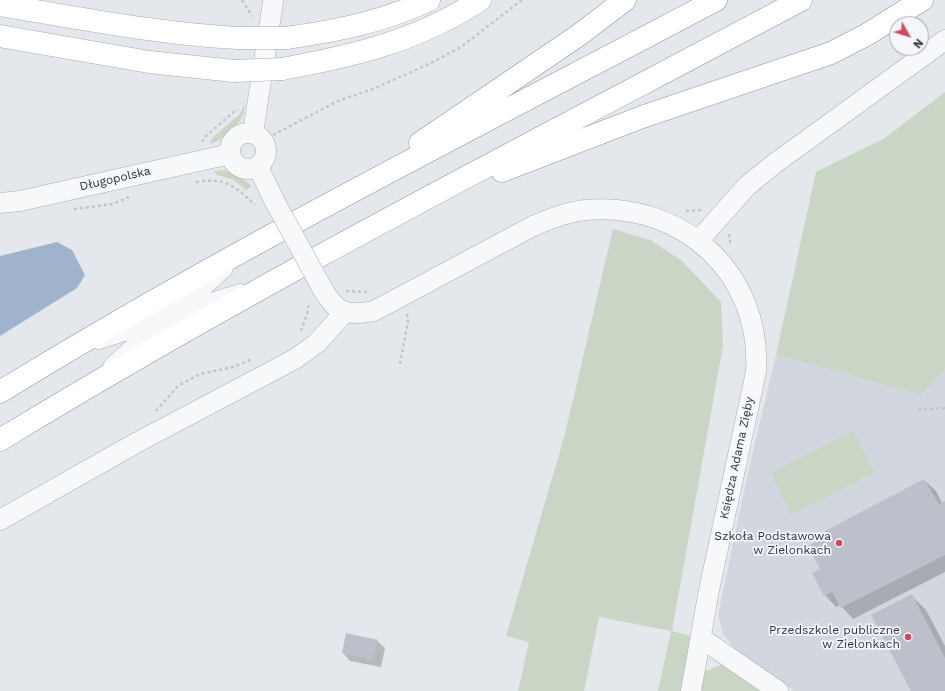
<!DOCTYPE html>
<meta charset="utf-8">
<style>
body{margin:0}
#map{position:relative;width:945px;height:691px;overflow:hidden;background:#e4e7ec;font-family:"Work Sans",sans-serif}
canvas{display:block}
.north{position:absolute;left:889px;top:16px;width:40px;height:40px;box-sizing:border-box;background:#f4f6f9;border:1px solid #a4a8b1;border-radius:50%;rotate:129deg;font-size:11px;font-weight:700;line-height:16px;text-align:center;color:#2b3445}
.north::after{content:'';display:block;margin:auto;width:14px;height:18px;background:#d1495b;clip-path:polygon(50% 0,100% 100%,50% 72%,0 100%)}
</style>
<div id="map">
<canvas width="945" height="691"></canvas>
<div class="north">N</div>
</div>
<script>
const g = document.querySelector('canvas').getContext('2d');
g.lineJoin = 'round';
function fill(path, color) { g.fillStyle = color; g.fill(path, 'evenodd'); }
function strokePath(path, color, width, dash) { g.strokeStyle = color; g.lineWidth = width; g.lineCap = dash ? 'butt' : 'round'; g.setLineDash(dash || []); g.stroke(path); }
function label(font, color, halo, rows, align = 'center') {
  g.font = font + ' "Work Sans",sans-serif'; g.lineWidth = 3.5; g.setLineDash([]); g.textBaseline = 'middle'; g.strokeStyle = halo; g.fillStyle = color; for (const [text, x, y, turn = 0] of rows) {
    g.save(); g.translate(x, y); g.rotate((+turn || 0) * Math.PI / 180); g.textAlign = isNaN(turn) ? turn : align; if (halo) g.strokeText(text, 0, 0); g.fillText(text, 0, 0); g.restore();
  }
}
const built = new Path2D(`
 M776,355L921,395L945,369V691H794L738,653L723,634L718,615L748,472Z`);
const green = new Path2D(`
 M945,92V369L921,395L776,355L816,172L885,138Z
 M245,104C245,122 226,140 209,144L214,136L239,115Z
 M224,170L241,177L252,186L246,190L232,179L217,175L214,171Z
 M613,229L650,240L681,260L721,302L723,346L672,631L691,636L682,691H658L671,631L599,617L584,691H518L529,642L506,636L565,434Z
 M853,431L874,473L792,515L771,473Z
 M723,664L764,691H697L699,674Z`);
const water = new Path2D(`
 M57,242L72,250L85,275L77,288L0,336V256Z`);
const shadow = new Path2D(`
 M924,480L936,491L942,503L945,502V572L853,619L840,605L836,607L825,595L821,569Z
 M911,595L926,610L945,646V691H912Z
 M377,641L385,648L381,667L350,661L343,653Z`);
const building = new Path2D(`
 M924,479L939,504L945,501V555L841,608L832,592L824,596L812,573L820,569L808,546L827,536L825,531Z
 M912,594L945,658V691H911L871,615Z
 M346,633L378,640L373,660L342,653Z`);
const path = new Path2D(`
 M242,0L252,16
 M273,135L338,101L373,89L429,64L461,47L522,0
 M202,142L206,136L237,109
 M196,182C225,177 235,186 255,205
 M74,209L113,204L129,197
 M686,211L701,210
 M729,234L731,246
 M346,291L367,292
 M301,331L307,314L309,304
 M400,364L408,321L407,313
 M918,410L945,408
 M156,411L178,386L200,374L233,367L252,359`);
const minor = new Path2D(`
 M230 151a18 18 0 1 1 36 0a18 18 0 1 1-36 0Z
 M253,133L273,2
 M258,167L275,202
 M0,203L20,201L230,154
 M698,241L747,186L774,164L945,40
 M321,286C335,312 345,317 374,311L533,226C549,219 567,212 585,210C682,201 762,273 756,372L709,590L691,691
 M99,339L240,294
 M113,367L223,268
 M0,520L136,443L295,359L317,343L344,313
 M701,638L778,691`);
const major = new Path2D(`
 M0,5C80,18 159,34 239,38
 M0,36L149,62L234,71
 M286,38C336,31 383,22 429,0
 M282,69C353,56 418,41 480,0`);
const highway = new Path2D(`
 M420,143L579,35L625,0
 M502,171L642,117L831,53L868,34L922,0
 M0,392C232,249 476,127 716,0
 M0,440C260,281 532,143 801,0`);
const minorBridge = new Path2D(`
 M275,202L321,286`);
const majorBridge = new Path2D(`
 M239,38H286
 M234,71L282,69`);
const markers = [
 [839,543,4,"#d1495b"],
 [908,637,4,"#d1495b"]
];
const streetNames = [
 ["Długopolska",115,179,-13],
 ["Księdza Adama Zięby",737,458,-78]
];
const poiNames = [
 ["Szkoła Podstawowa",831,536],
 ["w Zielonkach",831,550],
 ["Przedszkole publiczne",900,630],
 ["w Zielonkach",900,644]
];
fill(built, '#d2d6de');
fill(green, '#c9d6c5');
fill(water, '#9fb4cc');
fill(shadow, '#0003');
fill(building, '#bbc0ca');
strokePath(minor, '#a9aeb7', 21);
strokePath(major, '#a3abb8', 23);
strokePath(highway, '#8b94a3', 23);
strokePath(path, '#c2c5cb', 2.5, [3, 3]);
strokePath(minor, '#f7f8fa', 20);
strokePath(major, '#fff', 22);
strokePath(highway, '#fff', 22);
strokePath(minorBridge, '#a9aeb7', 21, []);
strokePath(majorBridge, '#a3abb8', 23, []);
strokePath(minorBridge, '#f7f8fa', 20);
strokePath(majorBridge, '#fff', 22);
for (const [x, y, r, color] of markers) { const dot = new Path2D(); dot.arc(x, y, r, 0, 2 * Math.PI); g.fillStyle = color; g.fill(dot); strokePath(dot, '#f4f6f9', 1.5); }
label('12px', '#2b3445', '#f4f6f9', streetNames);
label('12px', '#2b3445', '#f4f6f9', poiNames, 'right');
</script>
